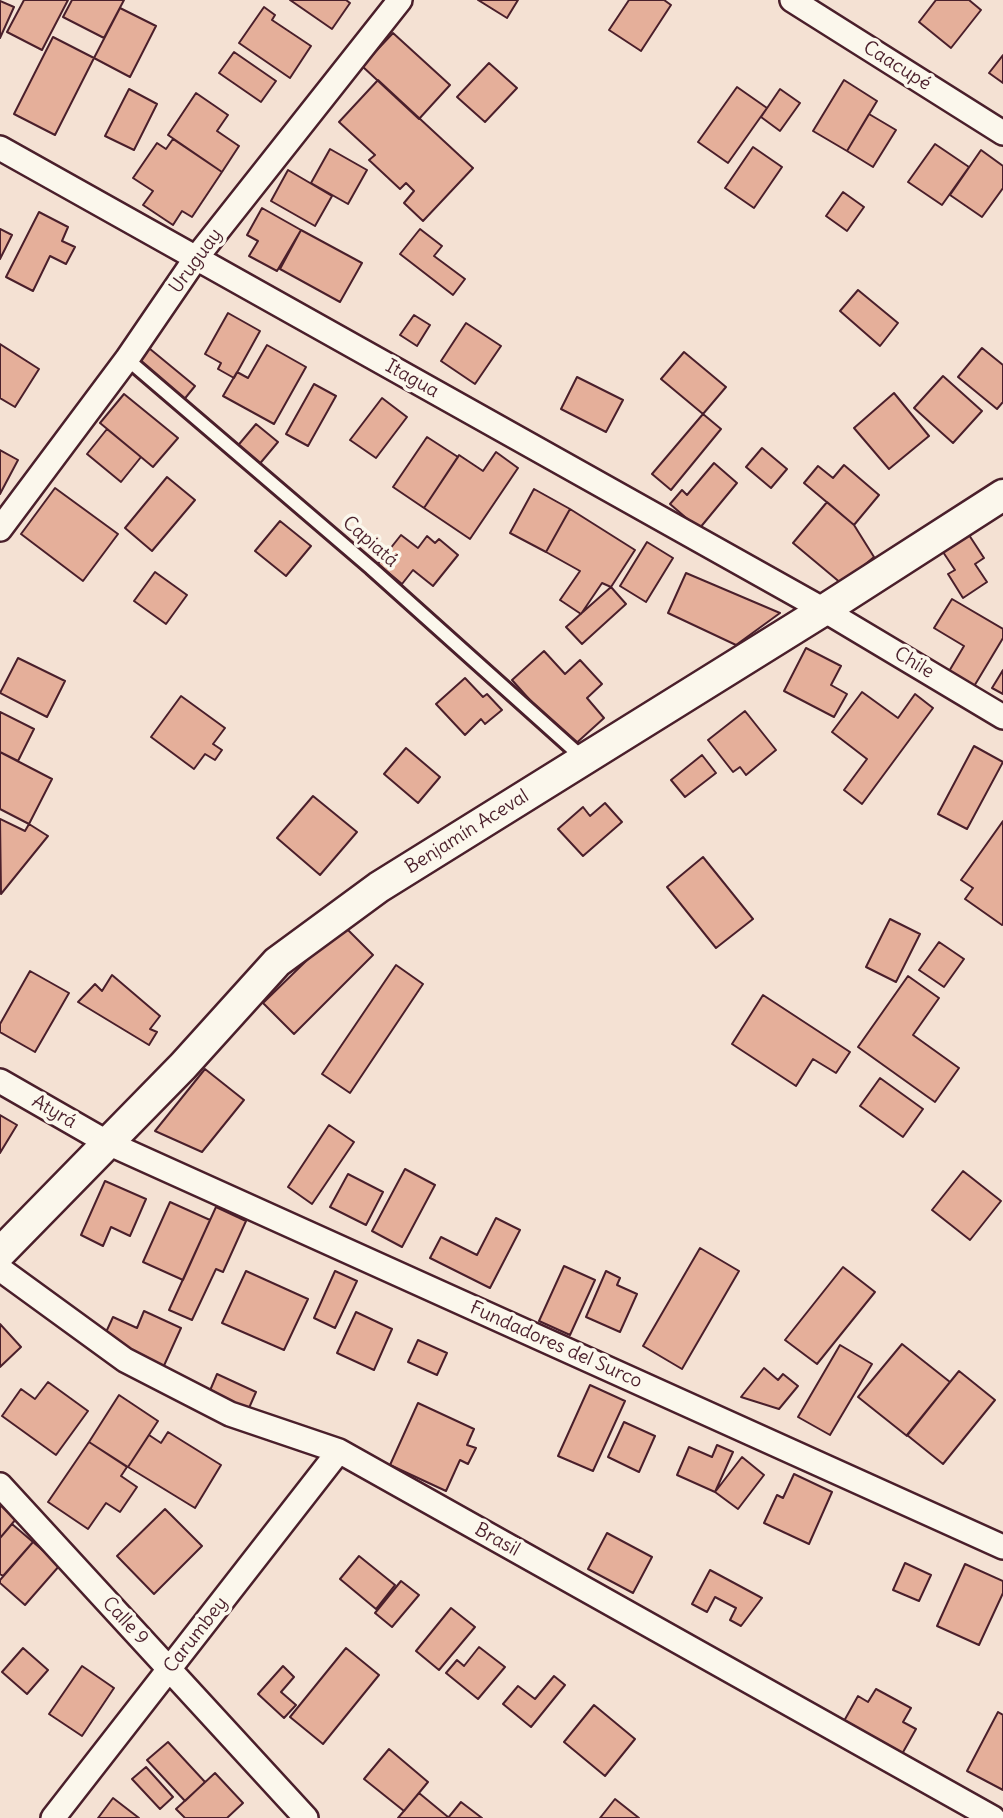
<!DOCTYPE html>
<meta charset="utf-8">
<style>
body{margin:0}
canvas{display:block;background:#f4e1d3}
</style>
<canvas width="1003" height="1818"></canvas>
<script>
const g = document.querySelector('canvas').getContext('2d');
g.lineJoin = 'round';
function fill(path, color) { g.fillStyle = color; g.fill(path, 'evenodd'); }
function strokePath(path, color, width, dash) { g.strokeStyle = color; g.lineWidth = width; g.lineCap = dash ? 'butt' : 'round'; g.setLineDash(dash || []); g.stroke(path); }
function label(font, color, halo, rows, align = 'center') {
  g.font = font + ' Delius,sans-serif'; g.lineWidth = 7; g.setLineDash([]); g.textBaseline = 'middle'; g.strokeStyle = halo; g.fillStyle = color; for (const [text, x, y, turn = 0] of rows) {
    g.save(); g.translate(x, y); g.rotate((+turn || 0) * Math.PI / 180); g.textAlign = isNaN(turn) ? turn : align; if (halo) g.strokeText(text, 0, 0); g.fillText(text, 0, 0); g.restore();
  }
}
const building = new Path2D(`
 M24,0H68L42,50L7,32Z
 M72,0H124L104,38L63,17Z
 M290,0H346L350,3L332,29Z
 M478,0H518L507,18Z
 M629,0H664L671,5L641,51L609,30Z
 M936,0H969L981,10L951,48L919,22Z
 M0,1L14,7L0,38Z
 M264,7L275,15L272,20L311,46L290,78L239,43Z
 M120,8L156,26L130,77L94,58Z
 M393,33L450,85L419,119L362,66Z
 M53,37L94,58L55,135L14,114Z
 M234,52L276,81L261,102L219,73Z
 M1003,55V83L989,73Z
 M489,63L517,88L485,122L457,97Z
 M378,80L473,168L423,221L404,203L414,191L406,183L400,189L369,160L375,155L339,122Z
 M844,80L877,101L847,151L813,131Z
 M737,87L767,108L728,163L698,142Z
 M129,89L157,104L134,150L105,136Z
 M780,89L800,103L780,131L761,117Z
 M196,93L228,115L217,131L239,146L222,172L168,135Z
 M869,114L896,130L873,167L847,151Z
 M173,139L222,172L192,217L182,211L173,225L143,205L153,191L133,178L157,143L166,149Z
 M935,144L969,167L942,205L908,182Z
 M753,147L782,167L754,208L725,188Z
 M330,149L367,170L348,204L311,183Z
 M981,150L1003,166V188L982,217L950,195Z
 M288,170L332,196L315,226L271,201Z
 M843,192L864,207L847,231L826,216Z
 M262,208L301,230L277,271L249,256L258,241L247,235Z
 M39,212L68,227L62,241L75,247L66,264L50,256L33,291L6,277Z
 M0,229L12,235L0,259Z
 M420,229L442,246L434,256L465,279L453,295L400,254Z
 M301,230L362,263L340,302L280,269Z
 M858,290L898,323L880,346L840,311Z
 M228,313L260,331L234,378L218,369L221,363L205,354Z
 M414,315L430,325L417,346L400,335Z
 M466,323L501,346L475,384L441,361Z
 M0,344L39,369L15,407L0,398Z
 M144,344L195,386L178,407L127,365Z
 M267,345L306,367L274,424L223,396L237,372L248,378Z
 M982,348L1003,365V402L997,409L958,377Z
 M684,352L726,387L703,414L661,379Z
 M943,376L982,411L953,443L914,408Z
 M577,377L623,400L606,432L561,409Z
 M314,384L336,396L308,446L286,434Z
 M894,393L929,436L889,469L854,428Z
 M124,394L178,438L153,467L100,423Z
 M382,398L407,417L376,458L350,440Z
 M703,414L721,429L671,490L652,474Z
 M256,424L278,442L252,473L230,455Z
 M107,429L141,457L121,482L87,454Z
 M427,437L458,457L424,508L393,487Z
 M762,448L787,469L771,488L746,467Z
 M0,450L18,460L0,494Z
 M496,452L518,468L470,539L424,508L459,455L483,471Z
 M714,463L737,483L699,529L670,504L682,490L687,495Z
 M844,465L879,495L854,525L804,483L818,466L833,478Z
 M167,477L195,500L152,551L125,528Z
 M55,488L118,534L83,581L21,534Z
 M534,489L570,509L546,552L510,533Z
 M827,502L854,525L874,557L842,584L793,543Z
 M570,509L635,550L611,587L602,583L581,614L560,600L580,571L546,552Z
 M280,521L311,546L286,576L255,551Z
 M401,535L418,548L427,536L435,543L439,539L458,555L433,586L413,570L402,584L378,564Z
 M969,535L984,558L975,564L987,582L963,598L948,574L955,570L943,552Z
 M647,542L673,558L646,602L620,586Z
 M155,572L187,595L166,624L134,601Z
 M686,573L780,613L736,645L668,613Z
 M611,587L626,604L582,644L566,627Z
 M952,599L1003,629V638L973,688L948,673L964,646L934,628Z
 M806,648L841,666L831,685L847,694L834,717L784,691Z
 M544,651L565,674L580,660L602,684L587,698L604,718L572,747L512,680Z
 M18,658L65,681L47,717L0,693Z
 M1003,670V694L992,688Z
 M465,678L483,697L487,694L502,710L485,724L481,719L465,735L436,704Z
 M862,692L898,718L915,694L933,708L862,804L844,790L867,759L832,732Z
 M181,696L225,728L213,744L222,750L215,760L205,754L194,769L151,737Z
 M745,711L776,750L746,775L740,767L733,772L708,740Z
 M0,712L34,729L18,761L0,752Z
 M974,746L1003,762L967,829L938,814Z
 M406,748L440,777L418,803L384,774Z
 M0,752L52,779L29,824L0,809Z
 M702,755L716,773L685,797L671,780Z
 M313,796L357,832L320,875L277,838Z
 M605,803L622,822L583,856L558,829L583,807L590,816Z
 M0,819L25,831L29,824L48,836L1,894Z
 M1003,821V924L1002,925L965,899L973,888L961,880Z
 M703,857L753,919L716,948L667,887Z
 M890,919L920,934L896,982L866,967Z
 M343,925L373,955L294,1034L263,1003Z
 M939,942L964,959L944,987L919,970Z
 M396,965L423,984L350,1093L322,1074Z
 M30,971L69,993L35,1052L0,1032V1024Z
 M112,975L160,1016L150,1029L157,1032L149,1045L78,1002L95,984L102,991Z
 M908,976L939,998L913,1035L959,1068L935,1102L858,1047Z
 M763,995L850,1052L836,1073L813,1059L796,1086L732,1044Z
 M205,1069L244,1100L202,1152L155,1131Z
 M880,1078L923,1109L903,1137L860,1106Z
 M0,1115L17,1125L0,1153Z
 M329,1125L354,1142L312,1204L288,1187Z
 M405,1169L435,1185L402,1247L372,1231Z
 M963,1171L1001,1201L970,1240L932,1210Z
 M348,1174L383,1192L366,1225L330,1207Z
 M105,1181L146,1199L130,1236L111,1227L103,1246L81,1235Z
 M170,1202L210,1220L183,1280L143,1262Z
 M216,1207L246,1221L223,1272L216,1269L192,1320L169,1310Z
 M496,1218L520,1230L490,1288L430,1258L441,1237L477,1255Z
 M700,1248L739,1271L682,1369L643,1346Z
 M564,1266L595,1280L570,1335L539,1321Z
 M843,1267L875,1292L817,1364L785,1340Z
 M246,1271L308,1299L284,1350L222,1323Z
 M335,1271L357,1281L335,1328L314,1318Z
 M606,1271L620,1278L617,1285L637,1294L620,1332L586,1317Z
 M144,1311L181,1328L162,1370L101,1343L113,1317L137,1328Z
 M356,1312L392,1329L374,1370L337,1353Z
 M0,1324L21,1347L0,1367Z
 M418,1340L447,1353L437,1375L408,1362Z
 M902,1344L950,1382L907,1436L858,1397Z
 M840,1345L872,1364L830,1435L798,1417Z
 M764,1368L778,1380L783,1374L798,1386L779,1409L741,1397Z
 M959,1371L995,1400L943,1464L907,1435Z
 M217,1374L256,1392L245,1417L206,1400Z
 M48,1382L88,1411L56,1455L2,1416L21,1389L35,1399Z
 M590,1385L625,1401L593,1471L558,1456Z
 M119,1395L158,1421L128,1467L89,1442Z
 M418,1403L474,1429L467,1445L476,1448L468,1464L460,1460L446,1491L390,1465Z
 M624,1422L655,1436L639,1472L608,1457Z
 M168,1432L221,1465L195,1508L128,1467L149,1435L161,1443Z
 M89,1442L127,1467L121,1476L137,1487L120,1512L106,1503L88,1529L48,1502Z
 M717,1445L733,1452L715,1492L677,1475L689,1447L712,1457Z
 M742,1457L764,1475L738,1509L715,1492Z
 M794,1474L832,1492L809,1544L764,1523L777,1495L783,1498Z
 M0,1505L16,1519L0,1538Z
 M165,1509L202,1546L154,1594L117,1556Z
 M12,1524L33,1542L3,1576L0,1574V1538Z
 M607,1533L652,1557L633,1593L588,1569Z
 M33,1542L60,1565L25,1605L0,1583V1580Z
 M359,1556L395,1585L376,1609L340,1579Z
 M905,1563L931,1575L919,1601L893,1590Z
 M965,1564L1003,1581V1593L979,1645L937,1626Z
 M710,1570L762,1598L741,1626L730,1620L736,1608L715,1597L707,1612L692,1604Z
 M401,1581L419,1595L392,1627L375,1613Z
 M451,1608L475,1627L439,1670L416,1651Z
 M479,1647L505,1667L478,1699L446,1673L457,1660L464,1666Z
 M23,1648L48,1670L27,1694L2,1672Z
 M346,1648L379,1675L323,1744L290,1717Z
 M82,1666L114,1688L82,1736L49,1714Z
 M283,1666L294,1677L281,1692L296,1705L284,1718L258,1694Z
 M554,1676L565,1685L531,1727L503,1704L518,1686L535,1699Z
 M876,1689L911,1708L903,1722L916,1729L902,1754L844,1721L858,1696L868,1702Z
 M594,1705L635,1739L605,1776L564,1742Z
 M998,1712L1003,1715V1790L967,1771Z
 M168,1742L205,1782L185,1801L147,1760Z
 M389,1749L428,1782L404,1811L364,1779Z
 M146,1767L173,1797L160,1809L132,1779Z
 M215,1773L243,1803L227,1818H185L176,1809Z
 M419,1793L448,1817V1818H398Z
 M113,1798L139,1818H98Z
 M615,1799L639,1818H600Z
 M461,1802L482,1818H448Z`);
const service = new Path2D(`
 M127,359L371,568L584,759`);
const minor = new Path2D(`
 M792,0L1003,133
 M0,148L824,610L1003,717
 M0,529L127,359L196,258L400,0
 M0,1081L108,1143L1003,1547
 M0,1269L125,1360L230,1414L339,1451L993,1818
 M0,1485L306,1818
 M53,1818L339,1451`);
const tertiary = new Path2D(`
 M0,1253L183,1066L277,962L379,887L824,610L1003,495`);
const streetNames = [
 ["Caacupé",897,66,32],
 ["Uruguay",196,261,-54],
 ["Itagua",412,379,29],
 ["Capiatá",370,542,41],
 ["Chile",914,663,31],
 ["Benjamín Aceval",467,832,-32],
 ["Atyrá",54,1112,30],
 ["Fundadores del Surco",556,1345,24],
 ["Brasil",497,1540,29],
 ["Calle 9",125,1621,47],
 ["Carumbey",196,1635,-52]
];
fill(building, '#e5af9a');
strokePath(building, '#4a1f2b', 2);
strokePath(service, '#4a1f2b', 18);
strokePath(minor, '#4a1f2b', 28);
strokePath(tertiary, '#4a1f2b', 35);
strokePath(service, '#fbf7ec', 12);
strokePath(minor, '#fbf7ec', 23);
strokePath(tertiary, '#fbf7ec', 30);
label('19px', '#4a1f2b', '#fbf7ec', streetNames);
</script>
